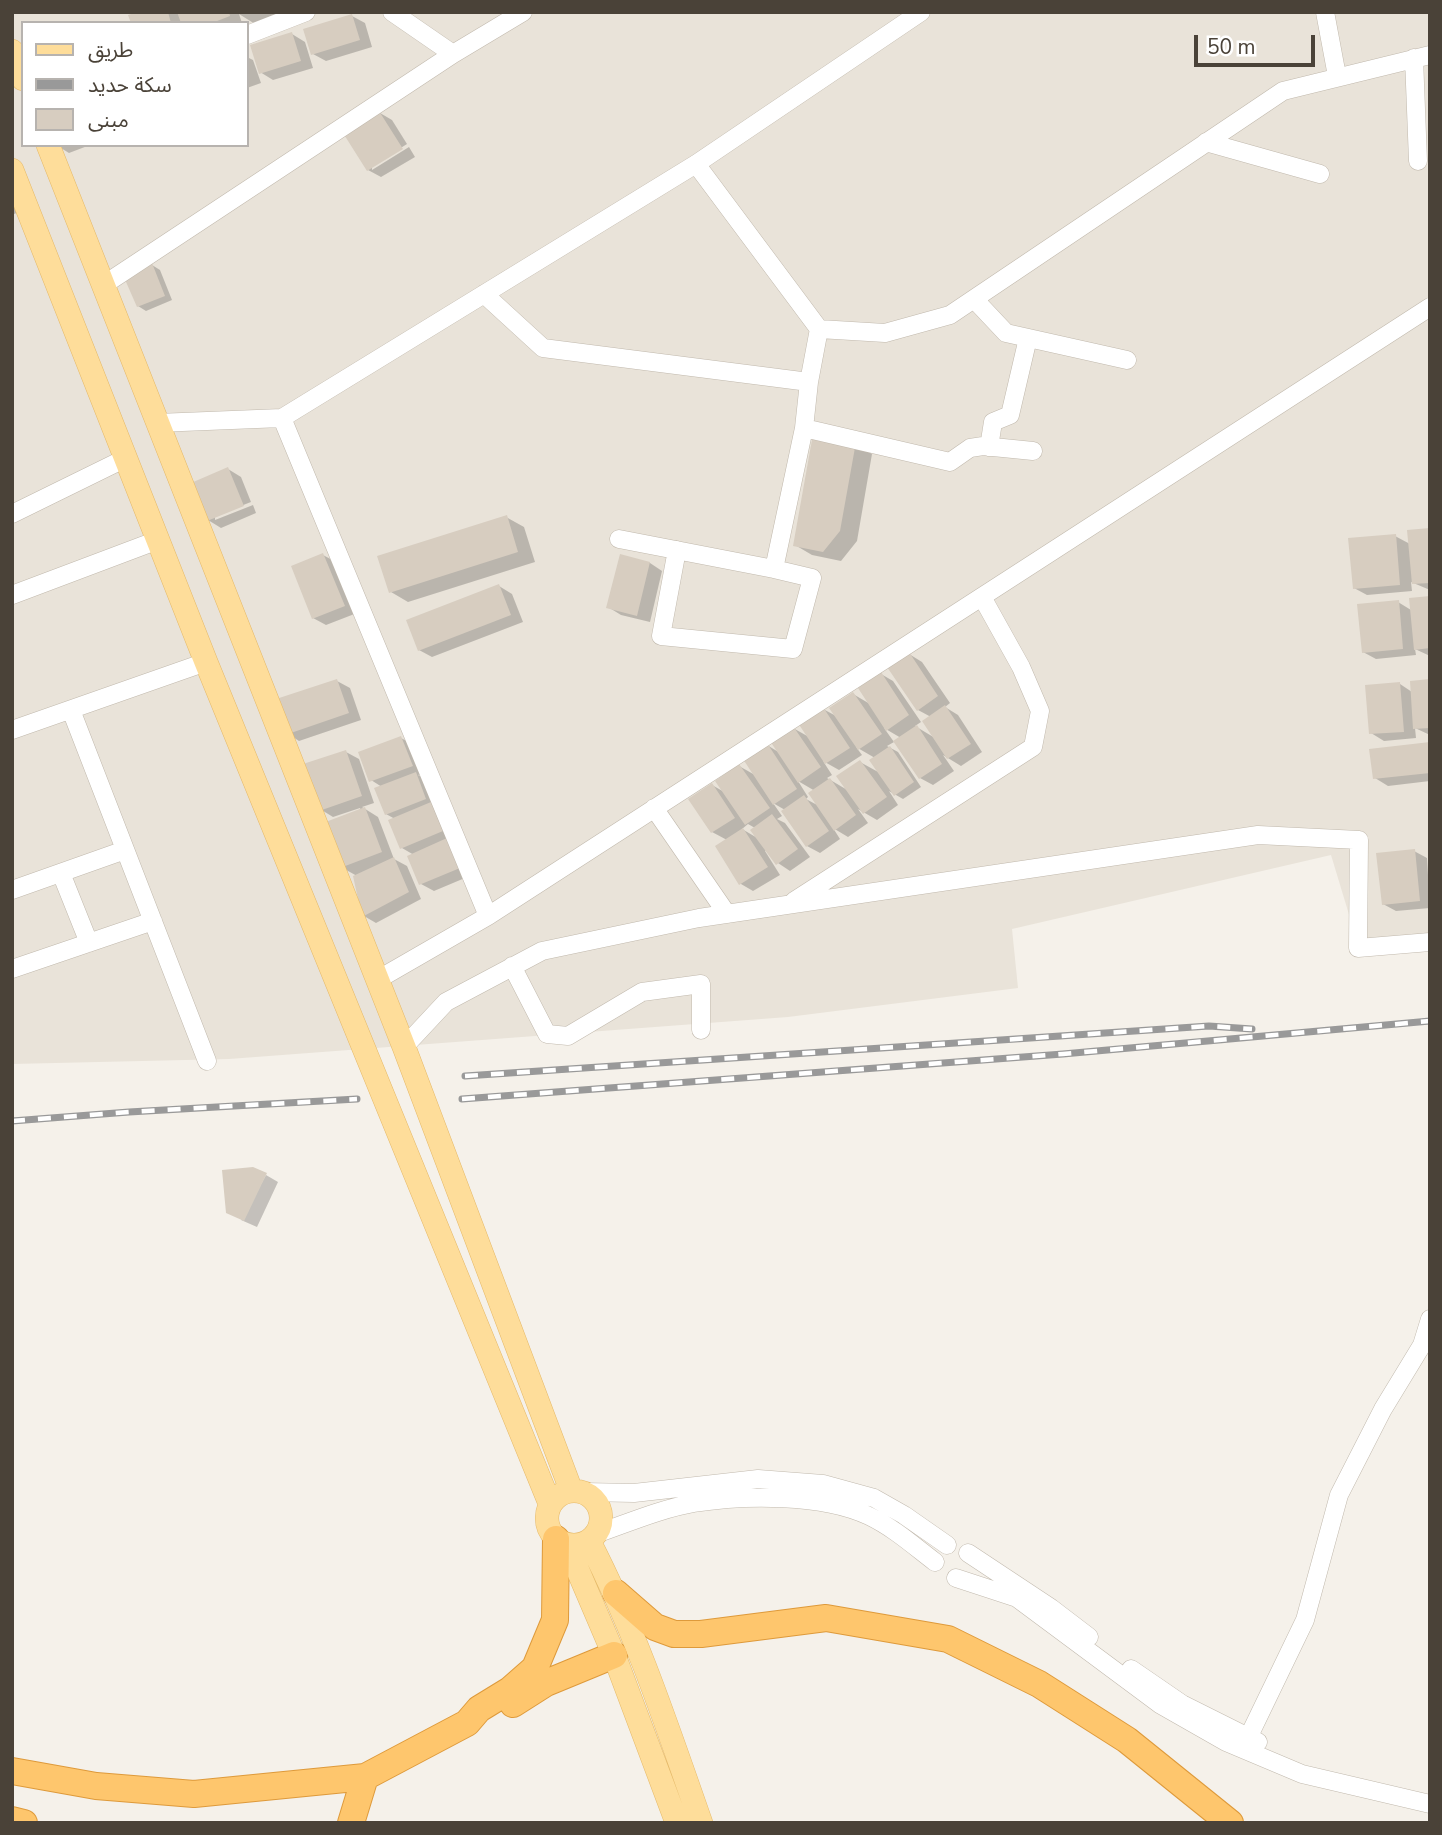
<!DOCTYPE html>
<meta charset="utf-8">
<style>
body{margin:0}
#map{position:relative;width:1442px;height:1835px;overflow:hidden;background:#f5f1ea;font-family:"Nunito Sans","Noto Sans Arabic",sans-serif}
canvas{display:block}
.frame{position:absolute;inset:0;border:14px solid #4a4238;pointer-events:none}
.legend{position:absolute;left:21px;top:21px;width:228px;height:126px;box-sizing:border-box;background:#fff;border:2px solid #b7b3af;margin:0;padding:9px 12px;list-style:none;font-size:21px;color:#4a4238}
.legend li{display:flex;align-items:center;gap:14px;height:35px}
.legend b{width:35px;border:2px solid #b7b3af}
.scale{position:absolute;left:1194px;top:35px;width:121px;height:32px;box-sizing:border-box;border:4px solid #4a4238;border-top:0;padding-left:9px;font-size:21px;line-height:24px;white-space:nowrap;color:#4a4238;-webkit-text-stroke:5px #fff;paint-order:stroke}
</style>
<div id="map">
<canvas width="1442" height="1835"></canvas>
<div class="frame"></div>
<ul class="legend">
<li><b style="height:9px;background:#fedd9a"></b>طريق</li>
<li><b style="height:9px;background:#999"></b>سكة حديد</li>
<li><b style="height:19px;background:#d7cdc0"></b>مبنى</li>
</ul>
<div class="scale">50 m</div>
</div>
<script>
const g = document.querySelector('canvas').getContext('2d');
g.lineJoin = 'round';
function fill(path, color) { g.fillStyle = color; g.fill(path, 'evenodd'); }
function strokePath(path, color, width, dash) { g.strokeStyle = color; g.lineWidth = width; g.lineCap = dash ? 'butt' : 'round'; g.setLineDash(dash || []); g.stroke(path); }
const residential = new Path2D(`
 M12,12H1430V935L1357,941L1331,855L1012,929L1018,988L788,1017L229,1059L12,1064ZM23,23H247V145H23Z`);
const shadow = new Path2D(`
 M143,12L179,14V12H290L255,24L239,14L242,23H133Z
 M352,16L365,23L372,47L326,61L313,54Z
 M292,34L305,42L313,68L273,80L260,72Z
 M247,57L253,60L261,83L247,88Z
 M380,113L392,120L407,144L372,166V170L409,147L415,157L381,177L368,170Z
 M56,145H90L69,153Z
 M12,192L21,211L12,215Z
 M152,265L160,270L172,300L146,311L138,306Z
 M855,444L872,454L857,541L841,561L812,555L795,545Z
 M228,469L241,477L251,502L215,516V520L253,505L256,513L221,528L208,520Z
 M506,517L524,527L535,562L408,602L391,592Z
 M1430,530V590L1411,582L1412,591L1367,595L1354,588L1395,536L1410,544Z
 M323,555L336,562L357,613L326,625L313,618Z
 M621,556L650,563L662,571L650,622L621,615L608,607Z
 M499,586L512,594L523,622L432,657L419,650Z
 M1430,597V656L1415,649L1416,655L1376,659L1363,652L1398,602L1411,610Z
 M909,654L922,662L950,703L945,707L958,715L982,752L961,766L943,755L954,771L933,785L920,778L901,738L884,728L894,742L887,746L898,752L921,787L903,799L889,791L898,805L877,820L858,809L868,823L848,837L833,828L840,839L820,853L807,846L785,810L773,803L782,816L777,819L785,823L810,857L790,871L778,863L767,849L765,851L780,875L753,891L741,884L727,840L712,832V785L726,793L739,766L755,775L767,745L780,753L793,728L809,737L823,709L838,717L853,694L870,704L881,674L893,681L921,722L915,726L935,738L931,717L918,710ZM856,747L875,758L880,773L860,762L849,791L827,778L832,775L823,761L839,770L862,755ZM798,781L815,791L819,806L806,799L808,797ZM748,824L755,828L759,839L742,829Z
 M337,681L350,688L361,720L299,741L287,733Z
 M1430,681V735L1415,728L1416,738L1384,741L1371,733L1400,684L1412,692Z
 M401,738L414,745L424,773L418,775L429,781L472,875L434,891L421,884L414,855L402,848L395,819L386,814L382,787L371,780Z
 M1430,744V781L1388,786L1375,778Z
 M346,752L359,759L374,803L362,807L378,817L394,859L407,866L421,899L376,923L364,916L357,876L341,867L361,811L360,808L333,817L320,809Z
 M1414,851L1427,858L1430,908L1396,911L1383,904Z
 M266,1175L278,1182L257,1227L241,1220Z`);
const building = new Path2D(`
 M137,12H168L171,23H131L128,15Z
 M177,12H229L230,16L212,23H181Z
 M352,14L360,40L311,55L303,29Z
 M292,32L301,61L259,74L250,45Z
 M379,111L403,149L367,171L343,133Z
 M152,263L165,296L137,307L123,275Z
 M813,434L856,442L840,531L823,552L793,546Z
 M228,467L244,506L207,521L191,483Z
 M507,515L518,552L389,593L377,556Z
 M1430,528V583L1412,584L1407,530Z
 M1396,534L1400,585L1353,589L1348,538Z
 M323,553L345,606L312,619L291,566Z
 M620,554L650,562L637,616L606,608Z
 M499,584L511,615L418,651L406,620Z
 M1430,596V648L1414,650L1409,598Z
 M1399,600L1403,649L1362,653L1357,604Z
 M909,652L938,696L917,711L887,667Z
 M881,672L909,715L886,731L858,688Z
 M337,679L349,713L285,735L273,700Z
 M1430,679V728L1413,729L1410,681Z
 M1400,682L1404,732L1369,734L1365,685Z
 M853,692L882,734L858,750L829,708Z
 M945,705L971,744L947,759L922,721Z
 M823,707L850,748L825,764L798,723Z
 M917,725L942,764L919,779L893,741Z
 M793,726L821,767L798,783L770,741Z
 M401,736L413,766L369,782L358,752Z
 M1430,742V773L1373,779L1369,749Z
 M767,743L797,789L773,805L743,759Z
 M890,746L914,782L894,796L869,760Z
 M346,750L362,796L319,811L303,764Z
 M860,760L887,797L863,814L836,776Z
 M739,764L770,808L745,825L715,781Z
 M416,772L426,799L385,815L374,788Z
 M830,778L856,815L834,831L808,793Z
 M712,783L735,818L711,833L688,799Z
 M804,795L829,831L806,847L781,811Z
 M431,802L443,831L400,849L388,820Z
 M365,807L382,852L340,868L323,823Z
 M772,814L798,849L776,865L750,830Z
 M743,828L768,867L739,885L715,846Z
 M447,838L460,868L419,885L407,856Z
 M1415,849L1420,901L1382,905L1376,853Z
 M394,857L409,892L362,917L353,876Z
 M253,1167L267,1173L244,1221L226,1213L222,1170Z`);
const minor = new Path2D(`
 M392,12L453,54
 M1325,12L1337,76
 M247,35L306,12
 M1414,58L1418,161
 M1206,142L1320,174
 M696,164L819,329L885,333L950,315L1283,91L1430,55
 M102,286L453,54L523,12
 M484,294L543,348L809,382
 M974,299L1006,333L1127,360
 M282,418L488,916
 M157,423L282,418L696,164L921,12
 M804,428L950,462L970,448L983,446L1033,451
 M989,447L993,422L1010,415L1028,338
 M12,514L126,458
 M619,539L774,569L804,428L809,382L819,329
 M677,550L661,636L793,649L812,578L774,569
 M12,595L158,540
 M71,710L207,1061
 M12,730L206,662
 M654,808L727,914
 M61,873L89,943
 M12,890L125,850
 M794,901L1033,747L1040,711L1021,667L982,597
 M512,966L547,1034L568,1036L642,992L701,984V1030
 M12,969L153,921
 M377,980L488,916L1430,307
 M404,1047L446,1002L542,951L699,918L1258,835L1359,840L1358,948L1430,942
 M584,1492L634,1493L758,1479L823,1484L874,1498L904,1515L947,1545
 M596,1534C628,1523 660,1509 694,1503C744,1495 823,1494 869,1516C894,1528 914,1546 935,1562
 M968,1553L1051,1608L1089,1637
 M956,1578L1017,1598L1161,1705L1226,1742L1302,1774L1430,1804
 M1131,1669L1182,1704L1258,1742
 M1248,1738L1305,1620L1339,1495L1383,1409L1422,1345L1430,1319`);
const major = new Path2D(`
 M12,51L23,79
 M48,145L404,1047L571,1490
 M12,170L206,662L550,1504
 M547 1518a27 27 0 1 1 54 0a27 27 0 1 1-54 0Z
 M589,1541C636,1632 667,1726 701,1823
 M567,1545L614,1655L677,1823`);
const highway = new Path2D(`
 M616,1593L655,1627L674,1634H701L826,1618L948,1639L1039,1684L1127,1740L1230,1823
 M513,1704L546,1683L614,1655
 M12,1771L96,1786L194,1794L365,1777L467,1723L479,1709L510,1690L535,1668L555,1620L556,1539
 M12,1820L24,1823
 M351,1823L365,1777`);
const rail = new Path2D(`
 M465,1076L1209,1026L1252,1029
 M462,1099L1063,1054L1430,1021
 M12,1121L129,1112L357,1099`);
fill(residential, '#e9e3d9');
fill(shadow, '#0003');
fill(building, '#d7cdc0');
strokePath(minor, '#c1b9ad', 19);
strokePath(major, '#e5b969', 24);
strokePath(highway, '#de9a3b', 28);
strokePath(minor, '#fff', 18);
strokePath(major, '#fedd9a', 23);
strokePath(highway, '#fec66d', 26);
strokePath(rail, '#999', 7);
strokePath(rail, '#fff', 4.5, [13]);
</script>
